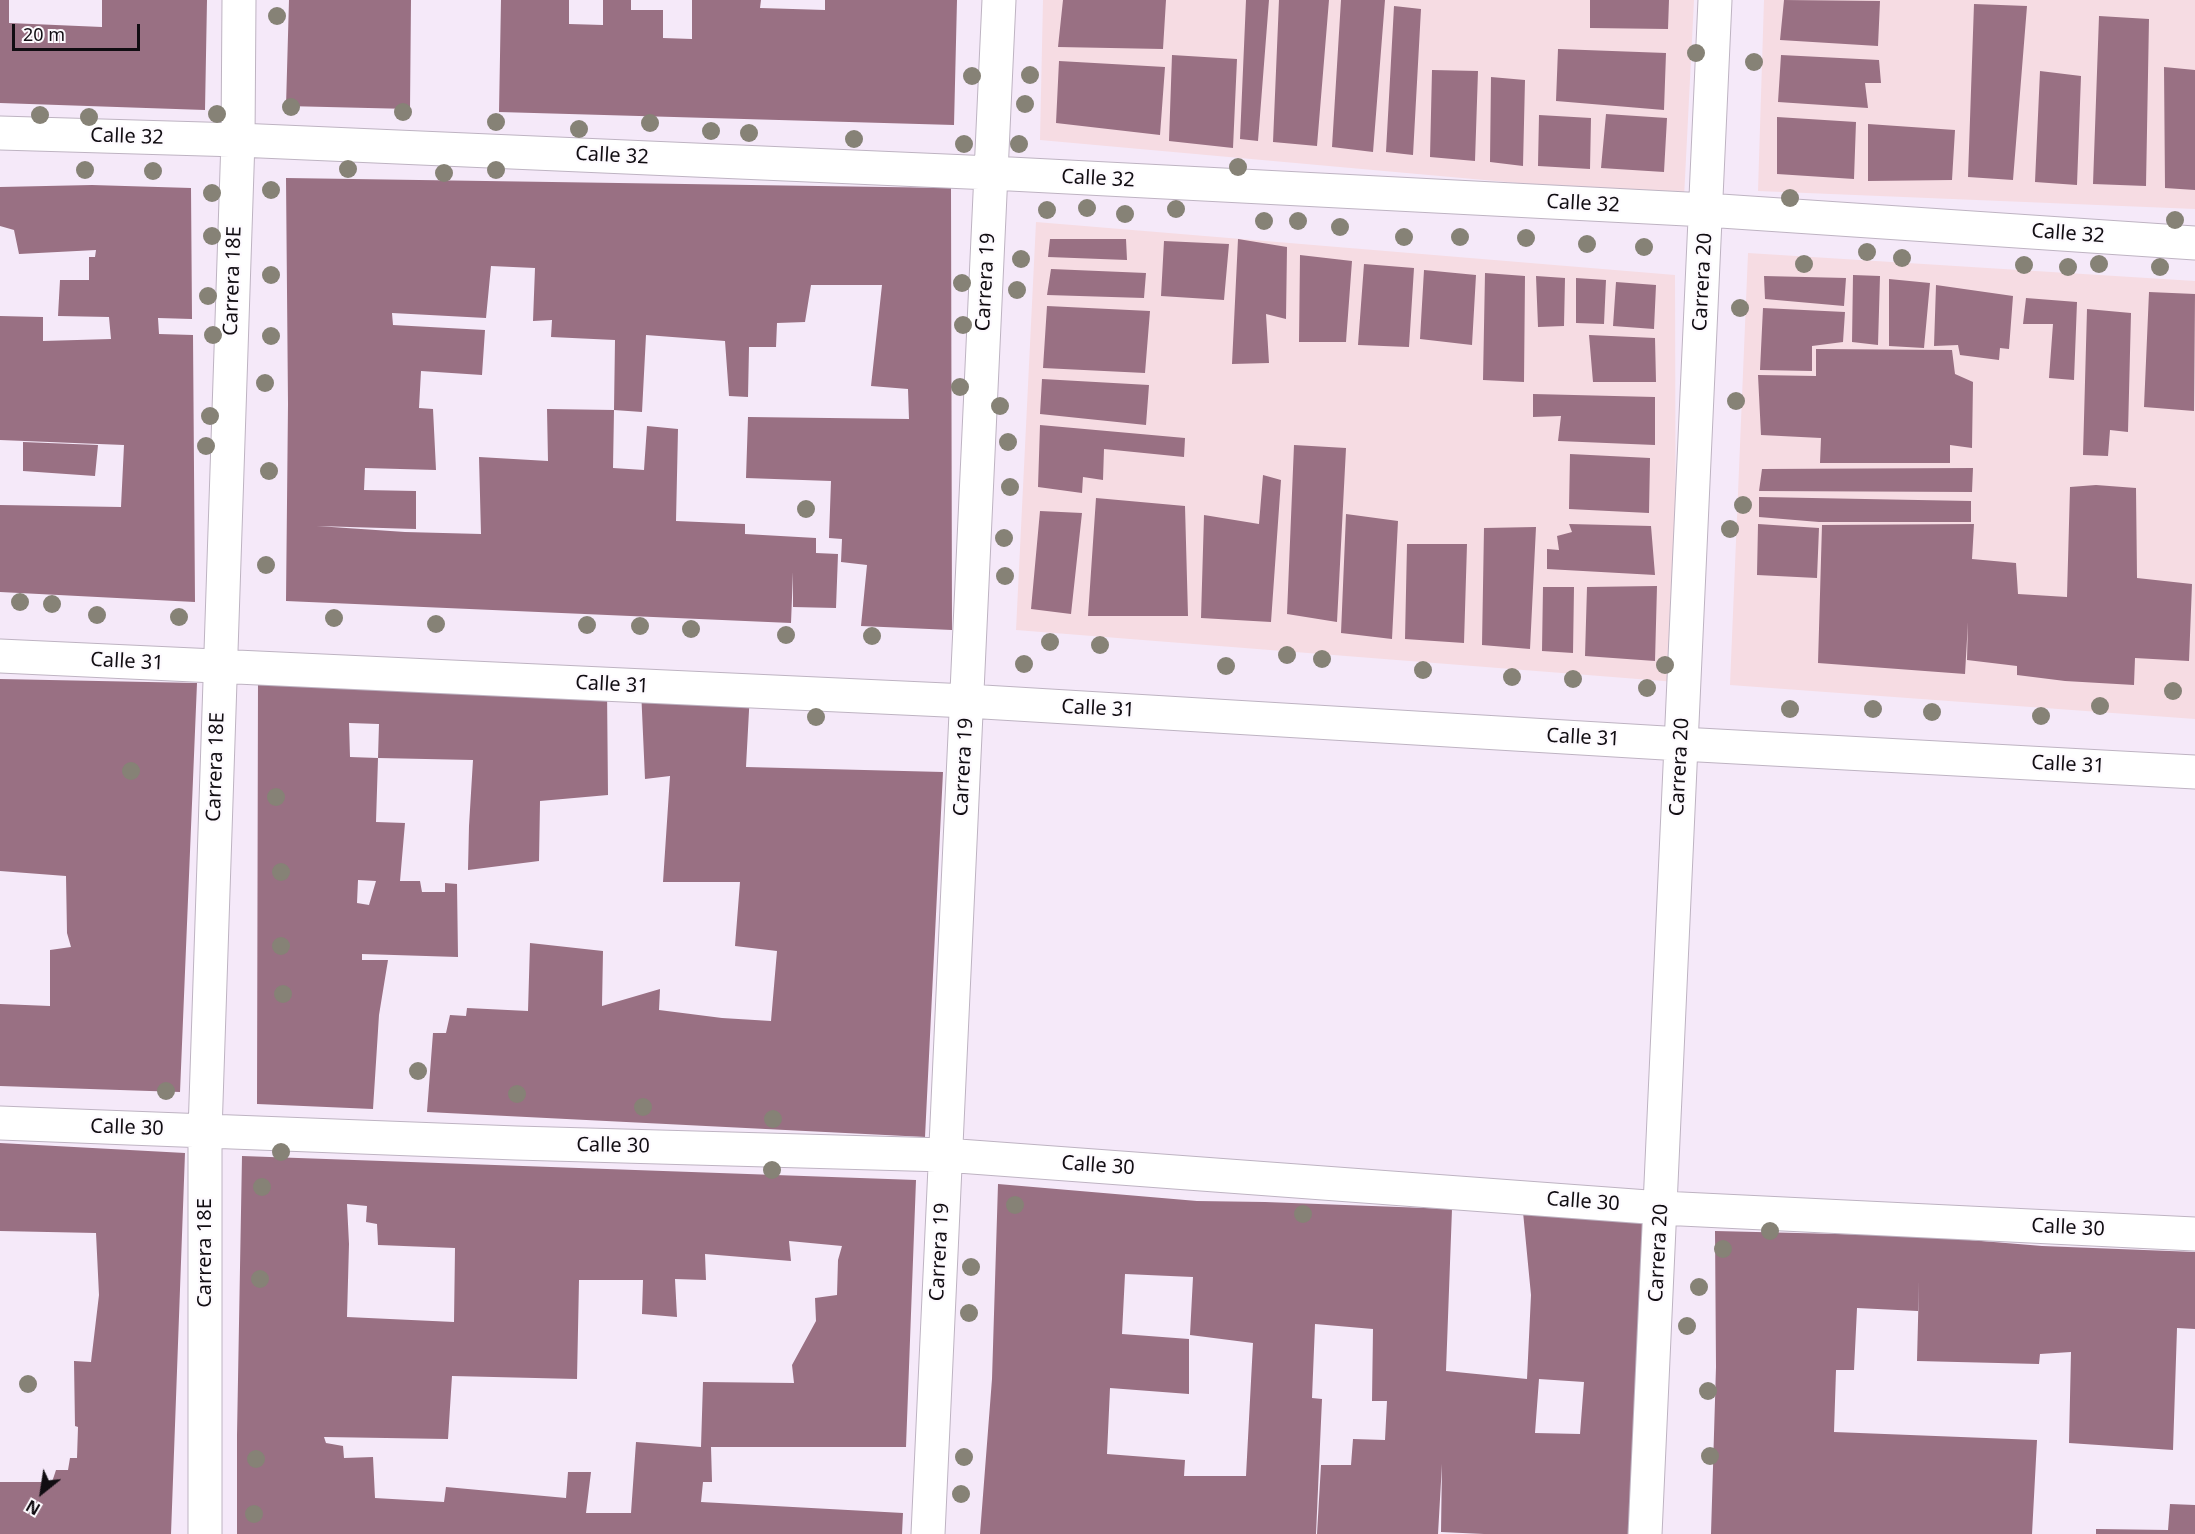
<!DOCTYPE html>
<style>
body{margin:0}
#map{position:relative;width:2195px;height:1534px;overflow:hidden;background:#f5e9f9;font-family:"Noto Sans",sans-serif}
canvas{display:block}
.north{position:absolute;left:12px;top:1462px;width:60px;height:60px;-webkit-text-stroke:4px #fdfafe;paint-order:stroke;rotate:210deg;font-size:16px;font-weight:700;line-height:24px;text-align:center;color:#110d12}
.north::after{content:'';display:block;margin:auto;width:21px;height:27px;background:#110d12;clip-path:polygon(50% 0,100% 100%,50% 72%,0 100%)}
.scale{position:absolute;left:12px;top:24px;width:128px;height:27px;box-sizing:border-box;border:3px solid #110d12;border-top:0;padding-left:8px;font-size:18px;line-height:21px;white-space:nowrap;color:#110d12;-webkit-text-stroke:4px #fdfafe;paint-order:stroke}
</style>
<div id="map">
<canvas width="2195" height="1534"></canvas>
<div class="north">N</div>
<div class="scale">20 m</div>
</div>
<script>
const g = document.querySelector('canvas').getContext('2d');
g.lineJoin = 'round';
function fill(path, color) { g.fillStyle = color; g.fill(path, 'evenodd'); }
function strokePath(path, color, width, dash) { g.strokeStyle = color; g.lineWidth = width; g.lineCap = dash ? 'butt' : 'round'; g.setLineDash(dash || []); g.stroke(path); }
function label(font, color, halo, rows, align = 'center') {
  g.font = font + ' "Noto Sans",sans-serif'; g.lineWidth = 4.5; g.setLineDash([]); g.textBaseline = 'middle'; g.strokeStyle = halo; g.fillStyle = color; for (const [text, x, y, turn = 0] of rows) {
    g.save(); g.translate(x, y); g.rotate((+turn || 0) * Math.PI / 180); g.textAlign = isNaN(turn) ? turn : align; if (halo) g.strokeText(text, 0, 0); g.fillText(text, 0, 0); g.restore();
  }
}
const commercial = new Path2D(`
 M1043,0H1694L1684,198L1040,140Z
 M1764,0H2195V209L1758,191Z
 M1036,222L1675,275L1676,682L1016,630Z
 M1748,253L2195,281V719L1730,685Z`);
const building = new Path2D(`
 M0,0H9V23L102,27V0H207L205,110L0,103Z
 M289,0H411L410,109L286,106Z
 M501,0H569V24L603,25V0H631V10H663V38L692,39V0H761L760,8L825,10V0H957L954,125L499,112Z
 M1063,0H1166L1163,49L1058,47Z
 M1246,0H1269L1258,141L1240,139Z
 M1279,0H1329L1317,146L1273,142Z
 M1341,0H1385L1373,152L1332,147Z
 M1590,0H1669L1668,29L1590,28Z
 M1784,0L1880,1L1878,46L1780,40Z
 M1974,4L2027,6L2013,180L1968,177Z
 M1394,6L1421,9L1413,155L1386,152Z
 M2099,16L2149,19L2146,186L2093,184Z
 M1558,49L1666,53L1664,110L1556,101Z
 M1172,55L1237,59L1233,148L1169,141Z
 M1781,55L1879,60L1881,83H1865L1868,108L1778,102Z
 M1059,61L1165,67L1160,135L1056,123Z
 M2164,67L2195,70V190L2165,188Z
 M1432,70L1478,71L1475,161L1430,157Z
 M2040,71L2081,76L2077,185L2035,182Z
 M1491,77L1525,80L1523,166L1490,162Z
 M1606,114L1667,118L1664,172L1601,168Z
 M1539,115L1591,118L1590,169L1538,166Z
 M1777,117L1856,122L1854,179L1777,174Z
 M1868,124L1955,130L1952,180L1868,181Z
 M286,178L951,188L952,630L861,626L867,565L841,562L842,539L829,538L831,481L746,478L748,417L909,419L908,389L871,386L882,285H811L805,322L777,323L776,347H749L748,397L729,396L725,341L646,335L642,412L614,410L613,468L644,470L647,426L678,429L676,521L745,524V534L816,538V553L838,554L836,608L793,607V572L791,623L286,601L288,404ZM491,266L535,268L533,321L552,320L551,337L615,340L614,410L547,409L548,461L479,457L481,534L405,532L317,526L416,529V491L364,490L365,468L436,470L433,409L419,408L421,371L482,375L485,330L393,325L392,313L486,318Z
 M92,185L191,188L192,319L158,318L159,334L193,335L195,602L0,592V505L121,507L124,445L0,440V316L43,317V341L111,339L109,317L58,316L60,280H89V257H95L96,250L19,254L14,230L0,226V187Z
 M1050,239H1126L1127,260L1048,257Z
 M1238,239L1287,247L1286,319L1266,314L1269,363L1232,364Z
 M1164,241L1229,244L1224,300L1161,296Z
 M1300,255L1352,261L1346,342H1299Z
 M1364,264L1414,268L1409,347L1358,345Z
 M1051,269L1146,273L1144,298L1047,295Z
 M1424,270L1476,275L1472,345L1420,339Z
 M1485,273L1525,276L1524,382L1483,380Z
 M1853,275L1880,276L1878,345L1852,342Z
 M1536,276L1565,278L1564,326L1538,327Z
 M1764,276L1846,278L1844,306L1765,299Z
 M1576,278L1606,280L1604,324L1576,323Z
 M1889,279L1930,283L1924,348L1889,346Z
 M1616,282L1656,285L1654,329L1613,326Z
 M1936,285L2013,296L2009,349L2000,348L1999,360L1960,355L1958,345L1934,346Z
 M2149,292L2195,294L2194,411L2144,407Z
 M2026,298L2077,302L2074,380L2049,378L2053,324H2023Z
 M1047,306L1150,311L1145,373L1043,368Z
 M1763,308L1845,312L1843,342L1812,346V371L1760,370Z
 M2087,309L2131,313L2128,432L2110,430L2108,456L2083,455Z
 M1589,335L1655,338L1656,382H1593Z
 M1816,349L1952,350L1955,374L1973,382L1972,448L1950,445V463H1820L1821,438L1761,435L1758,375L1816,376Z
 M1042,379L1149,385L1146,425L1040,414Z
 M1533,394L1655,397V445L1558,441L1561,416L1533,417Z
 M1040,425L1185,438L1184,457L1104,449L1103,480L1083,477L1082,493L1038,487Z
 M23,442L98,445L95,476L23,471Z
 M1294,445L1346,448L1337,622L1287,614Z
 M1570,454L1650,458L1649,513L1569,509Z
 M1973,468L1972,492L1759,491L1762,469Z
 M1263,475L1281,480L1271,622L1201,618L1204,515L1259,524Z
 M2096,485L2136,488L2137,578L2192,584L2189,661L2135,658L2134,685L2065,681L2017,675V666L1967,660L1968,622L1965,674L1818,663L1822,525L1974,524L1972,559L2016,563L2018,594L2067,597L2070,487Z
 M1759,497L1971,501V522H1819L1759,517Z
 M1096,498L1185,506L1188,616H1088Z
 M1040,511L1082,513L1071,614L1031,609Z
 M1346,514L1398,521L1392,639L1341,633Z
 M1569,524L1651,526L1655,575L1547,569V549L1559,550L1557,536L1572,532Z
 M1758,524L1819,528L1817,578L1757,575Z
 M1536,527L1530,649L1482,645L1484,528Z
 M1407,544H1467L1464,643L1405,639Z
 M1657,586L1655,661L1585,656L1587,587Z
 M1543,587H1574L1573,653L1542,651Z
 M0,679L197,683L180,1092L0,1086V1004L50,1006V950L71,947L67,933L66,876L0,871Z
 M258,679L607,688L608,795L540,801L539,861L468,870L469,826L473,760L378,758L379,724L349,723L350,757L378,758L376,822L405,823L400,881H420L422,892H445V883L457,884L458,957L362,954V960H388L379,1015L373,1109L257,1104ZM358,880L376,881L369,905L357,903Z
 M641,689L750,692L746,767L943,772L925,1137L427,1112L433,1033H446L450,1015L466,1016L467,1008L528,1011L530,943L603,951L602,1006L660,989L659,1010L722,1018L771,1021L777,951L735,946L740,882H663L670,776L645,779Z
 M0,1143L185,1153L171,1534H0V1482H52L56,1470H68L70,1458H77L78,1427L75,1426L74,1361L91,1362L99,1295L96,1233L0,1231Z
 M242,1156L916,1180L906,1447H711L712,1482H703L701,1502L903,1513L902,1534H237V1435ZM347,1204L367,1206L366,1222L377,1224L378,1245L455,1248L454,1322L347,1317L349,1244ZM789,1241L842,1246L838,1260L837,1295L815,1298L816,1321L792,1365L794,1383L703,1382L701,1447L636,1442L631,1513H586L591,1472H568L566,1498L446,1487L444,1502L375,1498L373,1457L344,1458L343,1446L326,1443L324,1437L448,1439L452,1376L577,1379L579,1280H643L642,1314L677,1317L675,1279L706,1280L705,1254L791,1261Z
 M998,1184L1197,1201L1265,1202L1452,1209L1446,1371L1527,1379L1531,1295L1523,1212L1647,1217L1629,1534H1484L1441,1532L1442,1464L1438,1534H1317L1321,1465H1351L1353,1439L1385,1440L1387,1401H1372L1373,1329L1315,1324L1312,1398L1322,1399L1316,1534H980L992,1379ZM1125,1274L1193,1277L1190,1335L1253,1343L1246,1476H1184L1185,1460L1107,1454L1110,1388L1189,1394V1339L1122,1334ZM1539,1379L1584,1382L1580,1434L1535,1433Z
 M1715,1231L1921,1236L2042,1246L2195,1252V1329L2177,1328L2173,1450L2069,1443L2071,1352L2040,1354L2039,1364L1917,1361L1919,1281L1918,1311L1857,1308L1854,1370H1836L1834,1432L2037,1440L2032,1534H1711L1716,1367Z
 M2170,1504L2195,1505V1534H2096V1529L2168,1530Z`);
const street = new Path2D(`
 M0,133L238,140L991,173L1706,210L2195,243
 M0,656L967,701L1681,744L2195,772
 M0,1123L516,1143L945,1155L1661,1208L2195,1234
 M205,1534V1132L238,140L239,0
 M928,1534L999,0
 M1645,1534L1715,0`);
const trees = [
 [277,16],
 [1696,53],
 [1754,62],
 [1030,75],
 [972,76],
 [1025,104],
 [291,107],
 [403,112],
 [217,114],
 [40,115],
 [89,117],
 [496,122],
 [650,123],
 [579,129],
 [711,131],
 [749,133],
 [854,139],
 [964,144],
 [1019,144],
 [1238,167],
 [348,169],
 [85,170],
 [496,170],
 [153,171],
 [444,173],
 [271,190],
 [212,193],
 [1790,198],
 [1087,208],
 [1176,209],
 [1047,210],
 [1125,214],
 [2175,220],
 [1264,221],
 [1298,221],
 [1340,227],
 [212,236],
 [1404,237],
 [1460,237],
 [1526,238],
 [1587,244],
 [1644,247],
 [1867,252],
 [1902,258],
 [1021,259],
 [1804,264],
 [2099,264],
 [2024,265],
 [2068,267],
 [2160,267],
 [271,275],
 [962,283],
 [1017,290],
 [208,296],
 [1740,308],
 [963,325],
 [213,335],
 [271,336],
 [265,383],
 [960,387],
 [1736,401],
 [1000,406],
 [210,416],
 [1008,442],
 [206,446],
 [269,471],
 [1010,487],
 [1743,505],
 [806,509],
 [1730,529],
 [1004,538],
 [266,565],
 [1005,576],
 [20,602],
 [52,604],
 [97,615],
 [179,617],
 [334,618],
 [436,624],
 [587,625],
 [640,626],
 [691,629],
 [786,635],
 [872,636],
 [1050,642],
 [1100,645],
 [1287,655],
 [1322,659],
 [1024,664],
 [1665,665],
 [1226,666],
 [1423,670],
 [1512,677],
 [1573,679],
 [1647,688],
 [2173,691],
 [2100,706],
 [1790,709],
 [1873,709],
 [1932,712],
 [2041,716],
 [816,717],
 [131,771],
 [276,797],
 [281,872],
 [281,946],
 [283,994],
 [418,1071],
 [166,1091],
 [517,1094],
 [643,1107],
 [773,1119],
 [281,1152],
 [772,1170],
 [262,1187],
 [1015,1205],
 [1303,1214],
 [1770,1231],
 [1723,1249],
 [971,1267],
 [260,1279],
 [1699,1287],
 [969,1313],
 [1687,1326],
 [28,1384],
 [1708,1391],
 [1710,1456],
 [964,1457],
 [256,1459],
 [961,1494],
 [254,1514]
];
const streetNames = [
 ["Calle 32",127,137,2],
 ["Calle 32",612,156,3],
 ["Calle 32",1098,179,3],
 ["Calle 32",1583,204,3],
 ["Calle 32",2068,234,4],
 ["Carrera 18E",233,281,-88],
 ["Carrera 19",986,282,-87],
 ["Carrera 20",1703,282,-87],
 ["Calle 31",127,662,3],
 ["Calle 31",612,685,3],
 ["Calle 31",1098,709,3],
 ["Calle 31",1583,738,3],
 ["Calle 31",2068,765,3],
 ["Carrera 18E",216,767,-88],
 ["Carrera 19",964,767,-87],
 ["Carrera 20",1680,767,-87],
 ["Calle 30",127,1128,2],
 ["Calle 30",613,1146,1],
 ["Calle 30",1098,1166,4],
 ["Calle 30",1583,1202,4],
 ["Calle 30",2068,1228,3],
 ["Carrera 19",940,1252,-87],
 ["Carrera 18E",205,1253,-90],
 ["Carrera 20",1659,1253,-87]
];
fill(commercial, '#f6dce3');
fill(building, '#997083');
strokePath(street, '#beb3c2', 35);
strokePath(street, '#fff', 33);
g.fillStyle = '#868276';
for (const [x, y] of trees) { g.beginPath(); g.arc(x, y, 9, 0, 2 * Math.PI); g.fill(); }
label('20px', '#110d12', '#fdfafe', streetNames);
</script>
